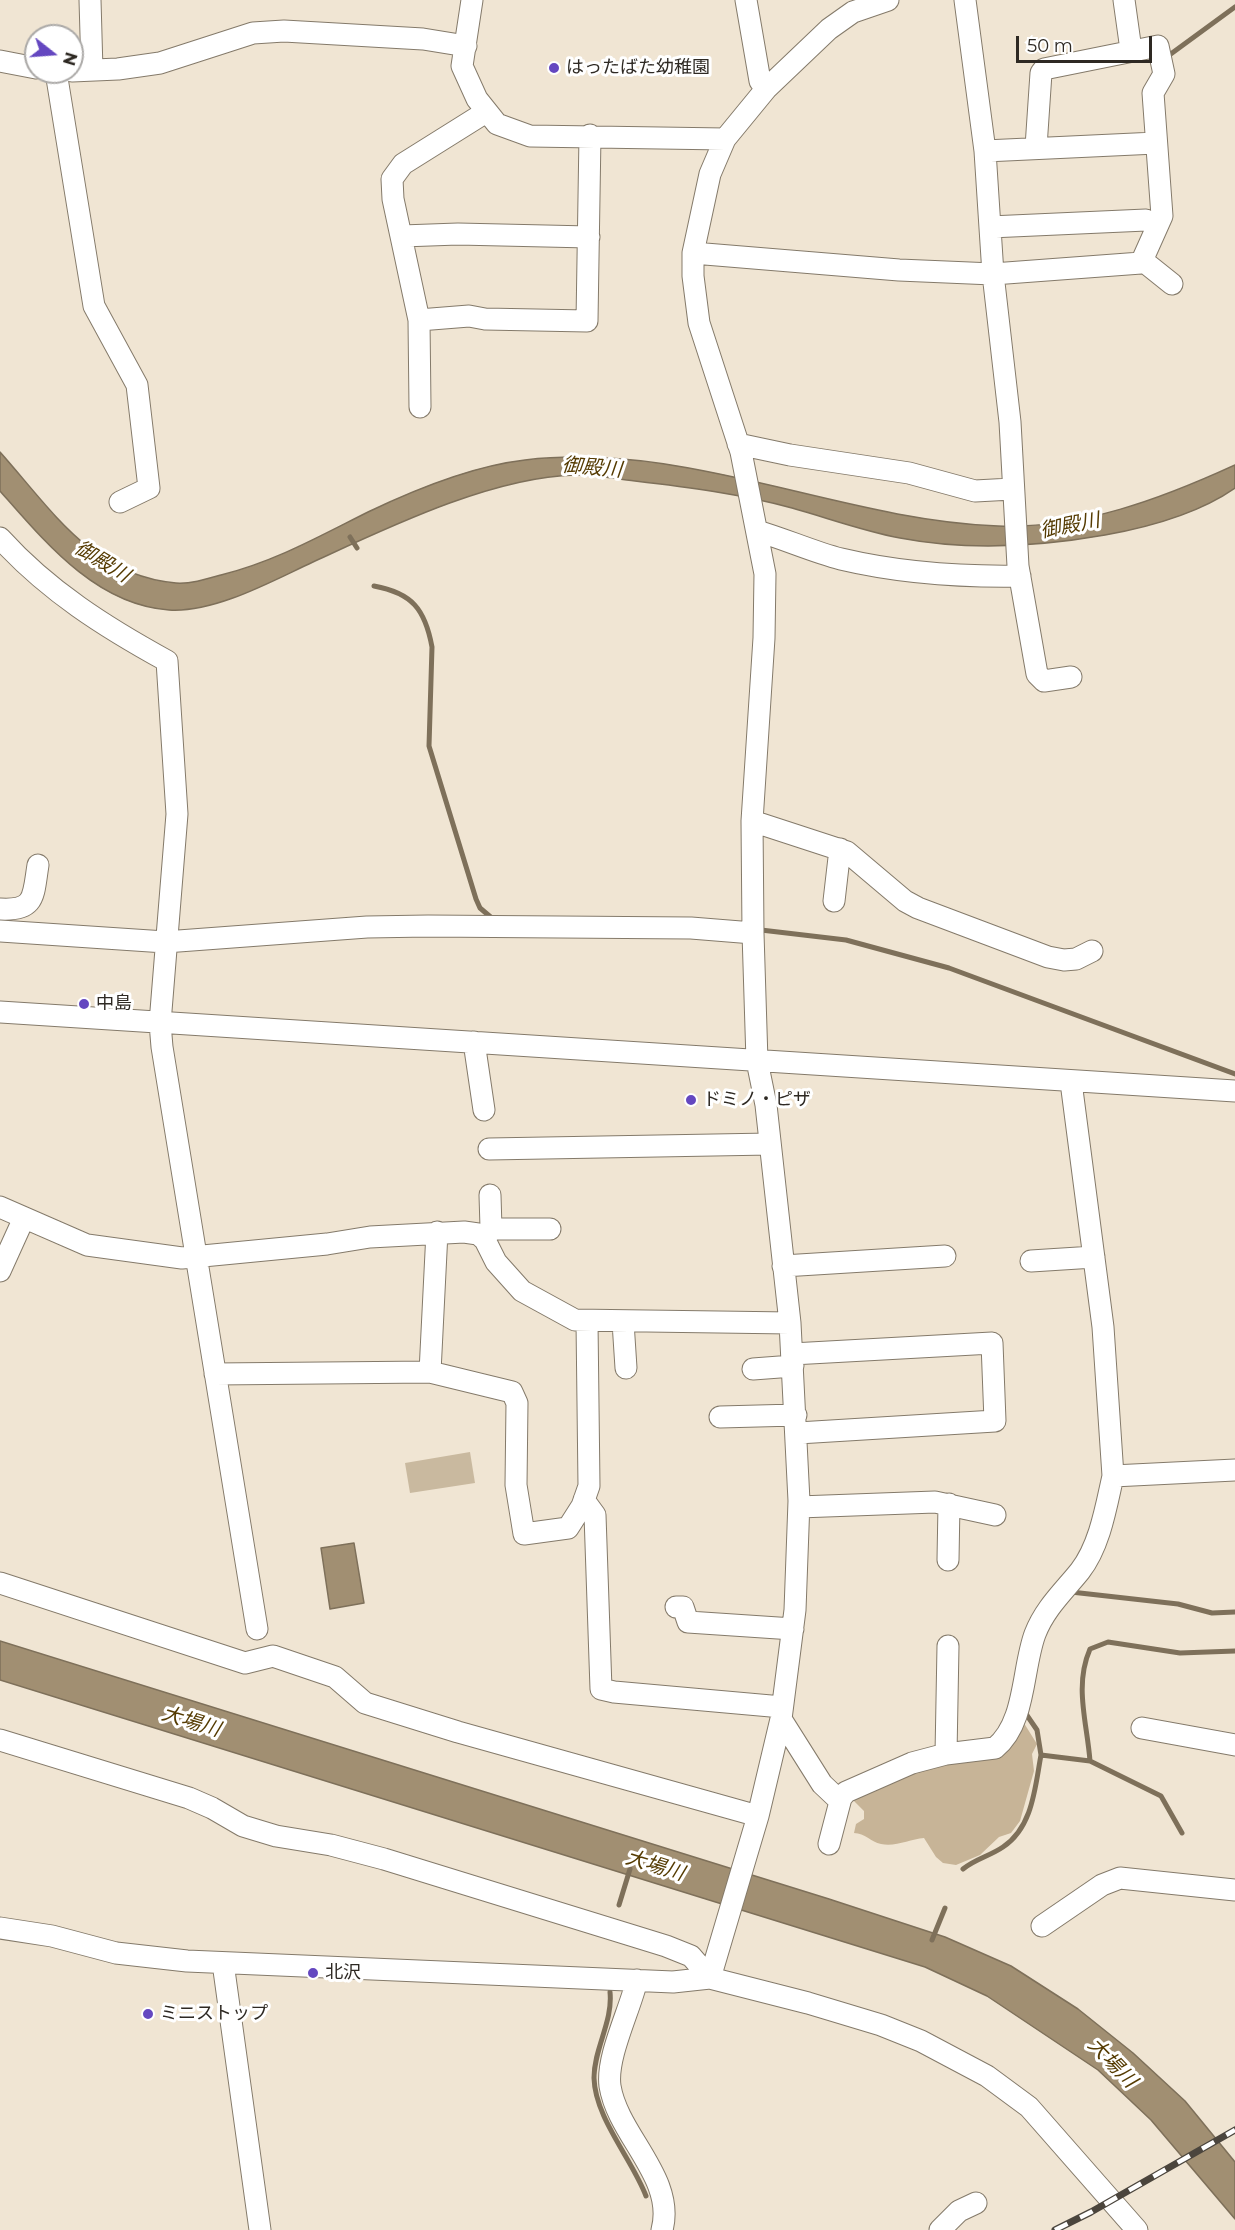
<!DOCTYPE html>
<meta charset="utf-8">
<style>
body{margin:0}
#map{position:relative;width:1235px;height:2230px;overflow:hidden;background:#f0e5d3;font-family:Montserrat,sans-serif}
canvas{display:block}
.north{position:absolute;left:24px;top:24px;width:60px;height:60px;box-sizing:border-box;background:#fff;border:2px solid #aba9a7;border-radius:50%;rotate:107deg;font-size:16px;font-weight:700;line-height:24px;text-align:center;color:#2e2923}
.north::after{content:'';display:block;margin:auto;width:21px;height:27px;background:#6447c0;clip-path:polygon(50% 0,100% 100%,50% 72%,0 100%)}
.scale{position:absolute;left:1016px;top:36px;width:136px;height:27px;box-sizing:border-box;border:3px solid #2e2923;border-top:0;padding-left:8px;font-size:18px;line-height:21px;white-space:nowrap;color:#2e2923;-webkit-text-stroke:4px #fff;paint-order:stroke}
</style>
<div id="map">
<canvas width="1235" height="2230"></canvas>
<div class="north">N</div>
<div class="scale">50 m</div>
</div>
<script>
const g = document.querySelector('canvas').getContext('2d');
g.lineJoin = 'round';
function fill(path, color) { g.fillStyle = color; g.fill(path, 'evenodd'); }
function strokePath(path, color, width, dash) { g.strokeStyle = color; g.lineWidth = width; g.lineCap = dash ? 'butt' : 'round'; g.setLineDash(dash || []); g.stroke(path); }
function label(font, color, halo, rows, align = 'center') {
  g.font = font + ' Montserrat,"Noto Sans JP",sans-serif'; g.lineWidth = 6; g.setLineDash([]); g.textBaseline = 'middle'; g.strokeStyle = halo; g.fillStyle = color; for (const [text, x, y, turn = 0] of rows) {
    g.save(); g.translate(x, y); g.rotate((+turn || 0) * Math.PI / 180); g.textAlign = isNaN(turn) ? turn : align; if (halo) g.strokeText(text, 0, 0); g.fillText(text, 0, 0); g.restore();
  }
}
const green = new Path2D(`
 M470,1452L475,1483L410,1493L405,1463Z`);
const forest = new Path2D(`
 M1022,1720L1037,1744L1032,1754L1034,1771L1020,1821L1011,1833L999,1837L980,1855L956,1865L943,1863L936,1857L924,1838C910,1839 896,1847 881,1844C871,1842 865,1833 854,1833L856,1824L864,1819V1811L854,1801L856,1793L936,1764H960Z`);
const water = new Path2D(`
 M0,452C51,509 92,576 176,583C191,584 207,579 221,575C274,562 320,536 368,512C416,489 472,466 525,460C689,441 839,520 998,526C1081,529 1161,499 1235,465V488C1198,514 1149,527 1105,535C1037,547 968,551 900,538C863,531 828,518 792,508C741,494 687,487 635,481C615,479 595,474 575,475C492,477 389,527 313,562C272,581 215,613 169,610C96,605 45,542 0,491Z
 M354,1543L364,1603L330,1609L321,1548Z
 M0,1641L829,1899L945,1937L1011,1966L1078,2009L1133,2053L1185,2101L1235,2162V2219L1151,2120L1098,2070L987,1996L925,1967L0,1680Z`);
const stream = new Path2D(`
 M1168,56L1235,7
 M350,537L357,548
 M374,586C412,593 425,609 432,647L429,746L476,899L480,908L493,919
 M761,930L846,940L949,968L1235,1074
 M1071,1592L1178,1604L1212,1613L1235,1612
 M1024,1711L1037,1730L1041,1755
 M1090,1761L1161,1796L1182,1833
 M963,1869C975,1859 990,1856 1003,1847C1033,1827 1035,1787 1041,1755L1090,1761C1087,1722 1074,1686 1090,1649L1108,1642L1180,1653L1235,1651
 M619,1905L630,1869
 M932,1940L945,1908
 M610,1992C613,2022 594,2048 594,2078C595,2118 632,2159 646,2196`);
const minor = new Path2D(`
 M90,0L92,70
 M472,0L462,66L477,99L497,124L530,136L725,139
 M746,0L760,81L766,89
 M965,0L985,151L993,274L1010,422L1018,566L1037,674L1044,681L1071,677
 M1124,0L1131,50
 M0,61L36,68
 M72,71L118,69L160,63L253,33L284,31L423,39L466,46
 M56,72L94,306L137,385L149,488L120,502
 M985,151L1156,143
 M990,227L1146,220
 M402,236L458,234L589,237
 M693,253L899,270L993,274L1141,263L1162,216L1153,93L1164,74L1158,46L1044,69L1041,73L1036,147
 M1142,260L1172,284
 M419,320L469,316L485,319L587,321L590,135
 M420,407L419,320L393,199L392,179L403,164L486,112
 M738,444L790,455L909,473L975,491L1012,489
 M757,531C785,539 813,552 841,559C900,573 960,577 1020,576
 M0,538C48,591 105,627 167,661L177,814L160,1023L162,1047L257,1629
 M752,821L847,852L905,901L918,908L1048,957L1064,960L1076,959L1092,951
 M834,901L840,849
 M0,909C36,911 33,896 38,865
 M0,931L165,942L367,927L428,926L691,928L753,933
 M0,1012L1235,1091
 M474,1042L484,1110
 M1071,1082L1103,1327L1113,1476L1235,1470
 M489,1149L770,1144
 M0,1207L87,1245L182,1258L327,1244L370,1237L464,1232L478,1234L485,1240L496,1262L522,1291L575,1320L790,1323
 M491,1229H550
 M485,1240L491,1228L490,1195
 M1031,1261L1094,1257
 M783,1266L945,1256
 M0,1271L24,1218
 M623,1322L626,1368
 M792,1354L992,1343L995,1421L798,1433
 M753,1369L793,1366
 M430,1372L437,1232
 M215,1374L430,1372L512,1392L517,1403L516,1485L524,1534L568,1528L582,1506L589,1486L587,1322
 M720,1417L796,1415
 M584,1500L595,1515L601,1689L614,1692L782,1707
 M799,1507L935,1502L995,1515
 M948,1560L949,1504
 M0,1583L245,1663L273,1656L335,1677L365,1703L458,1732L758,1816
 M676,1607H683L688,1622L793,1629
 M781,1719L822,1784L840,1801
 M1142,1728L1235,1745
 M0,1740L189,1798L212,1808L243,1826L276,1836L331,1845L384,1859L666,1946L691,1956L710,1978
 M946,1754L995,1748C1026,1723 1022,1669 1035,1634C1045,1608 1064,1591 1080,1571C1100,1545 1106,1507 1113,1476
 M829,1844L841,1798L846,1792L912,1763L946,1754L948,1646
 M1042,1926L1102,1885L1120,1878L1235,1890
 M0,1928L52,1936L116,1953L187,1961L673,1982L710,1978L808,2003L881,2025L921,2041L987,2076L1029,2107L1137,2230
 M223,1963L260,2230
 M710,1978L758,1816L781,1719L795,1610L799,1501L790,1323L766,1105L757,1061L753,933L752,821L764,638L765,574L741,452L699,323L693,276V253L710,174L725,139L766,89L829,29L853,12L888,0
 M637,1980C630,2010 606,2057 610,2086C618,2136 676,2178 662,2230
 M940,2230L959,2211L976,2203`);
const rail = new Path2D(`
 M1055,2230L1091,2212L1235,2130`);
const markers = [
 [554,68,6,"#6447c0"],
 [84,1004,6,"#6447c0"],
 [691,1100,6,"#6447c0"],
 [313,1973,6,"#6447c0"],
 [148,2014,6,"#6447c0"]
];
const poiNames = [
 ["はったばた幼稚園",566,68],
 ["中島",96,1004],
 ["ドミノ・ピザ",703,1100],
 ["北沢",325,1973],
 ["ミニストップ",160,2014]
];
const waterNames = [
 ["御殿川",592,468,5],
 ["御殿川",1070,526,-11],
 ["御殿川",102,562,31],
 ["大場川",191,1722,17],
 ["大場川",655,1866,17],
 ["大場川",1112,2063,46]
];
fill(green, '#c9b99f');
fill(forest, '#c7b497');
fill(water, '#a18f72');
strokePath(water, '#7e705a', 1.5);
strokePath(stream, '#7e705a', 5);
strokePath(minor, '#847a6a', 23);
strokePath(minor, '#fff', 21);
strokePath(rail, '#4b453d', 7);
strokePath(rail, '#fff', 4.5, [14]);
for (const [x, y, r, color] of markers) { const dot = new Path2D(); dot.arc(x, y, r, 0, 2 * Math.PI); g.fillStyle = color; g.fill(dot); strokePath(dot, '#fff', 2); }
label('18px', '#2e2923', '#fff', poiNames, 'left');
label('italic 20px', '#553b02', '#fff', waterNames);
</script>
